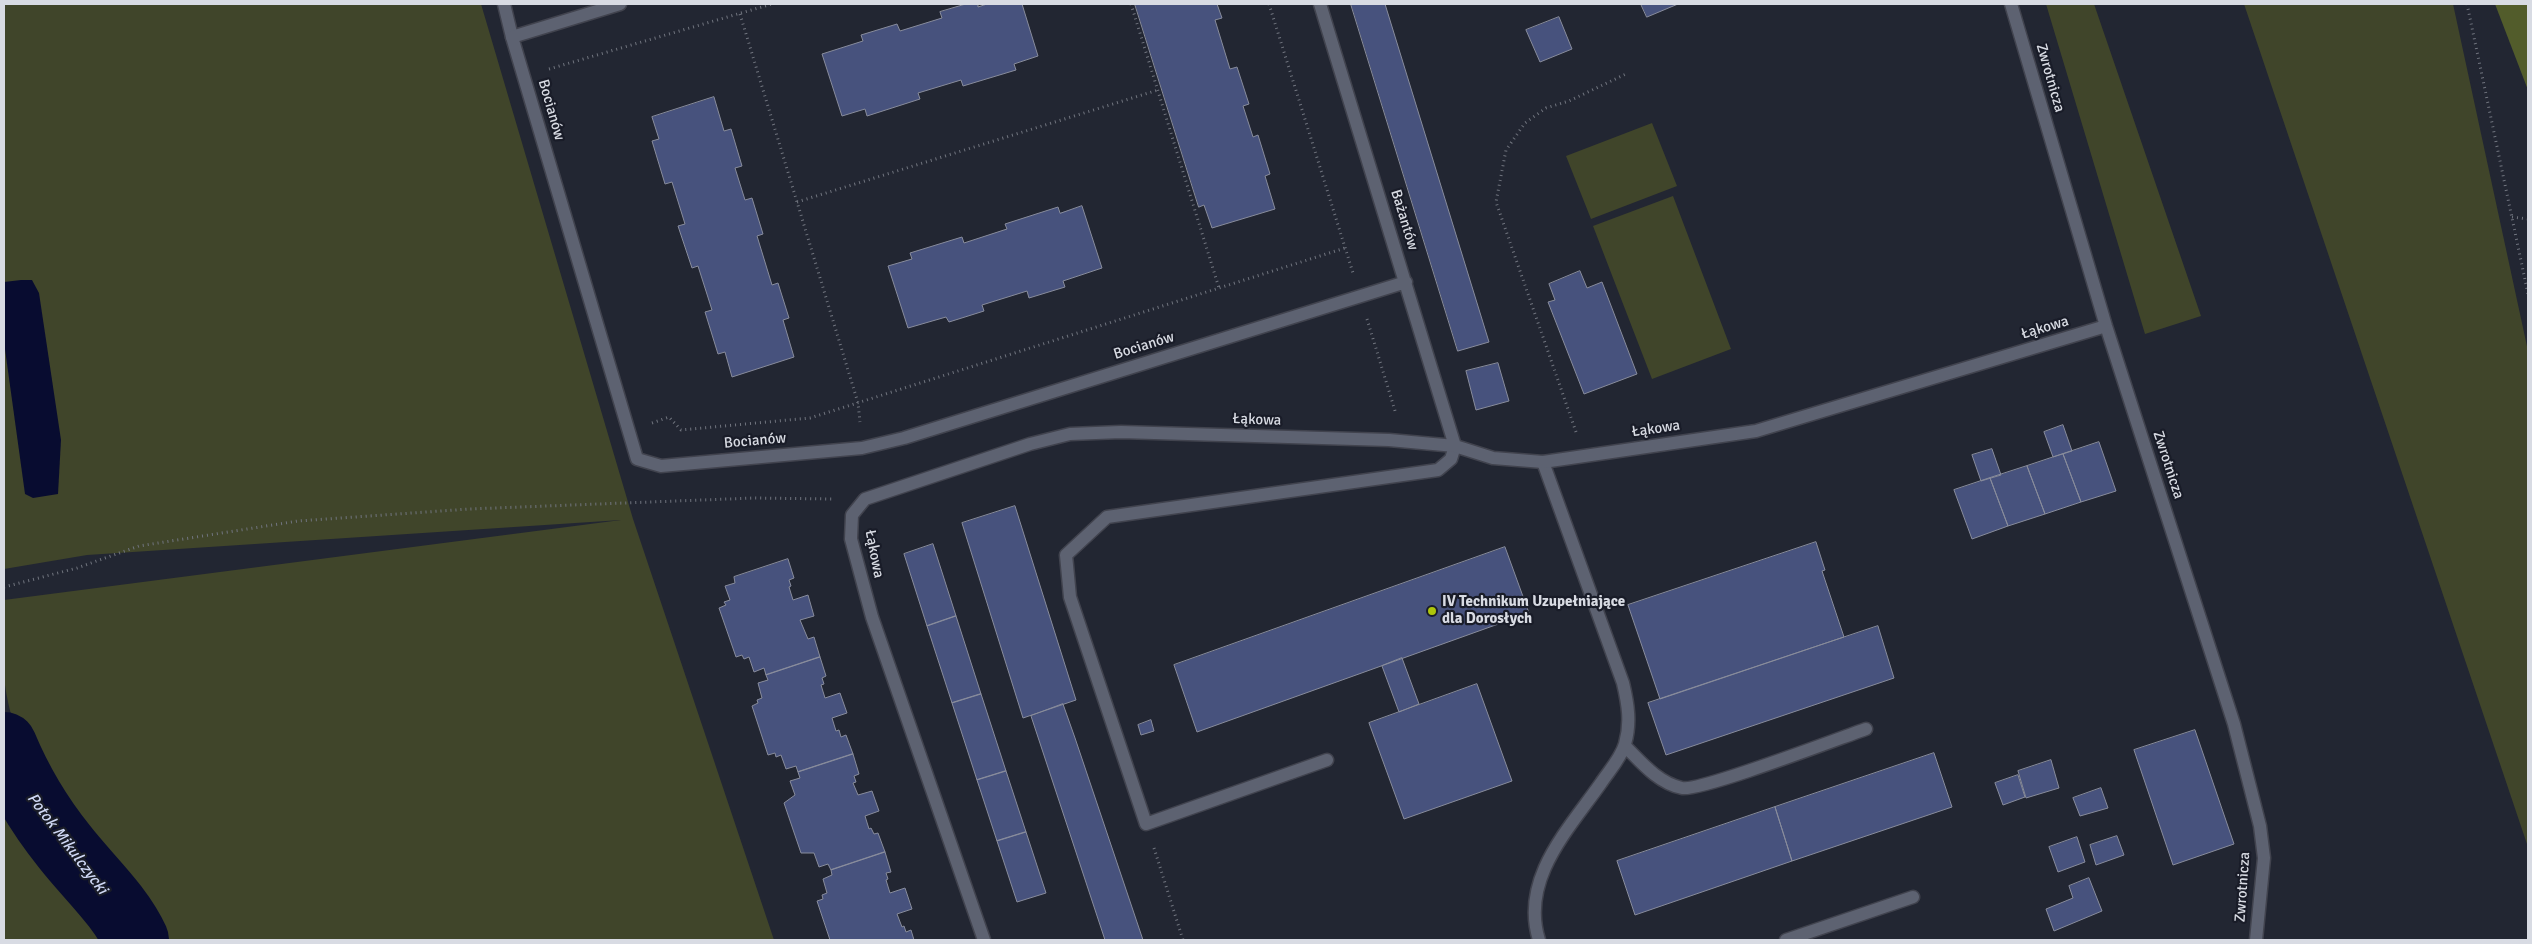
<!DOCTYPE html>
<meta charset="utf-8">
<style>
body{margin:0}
#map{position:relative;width:2532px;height:944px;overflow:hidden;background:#222632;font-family:Signika,sans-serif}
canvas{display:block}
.frame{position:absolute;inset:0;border:5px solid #d8dbe3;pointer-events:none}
</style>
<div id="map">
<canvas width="2532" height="944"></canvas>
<div class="frame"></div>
</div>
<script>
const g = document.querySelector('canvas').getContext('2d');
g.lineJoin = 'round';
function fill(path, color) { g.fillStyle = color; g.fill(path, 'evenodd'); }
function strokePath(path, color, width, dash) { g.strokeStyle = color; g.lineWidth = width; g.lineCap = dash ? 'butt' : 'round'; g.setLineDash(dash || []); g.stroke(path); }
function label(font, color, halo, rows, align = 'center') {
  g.font = font + ' Signika,sans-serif'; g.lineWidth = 4.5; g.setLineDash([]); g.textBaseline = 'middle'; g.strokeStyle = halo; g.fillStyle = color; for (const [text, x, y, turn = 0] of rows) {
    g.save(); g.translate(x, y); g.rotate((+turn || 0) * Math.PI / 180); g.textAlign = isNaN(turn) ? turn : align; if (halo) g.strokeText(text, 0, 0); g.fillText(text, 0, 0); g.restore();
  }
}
const green = new Path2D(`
 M4,4H481L633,519L774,940H154C133,894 91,860 61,820C33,782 8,723 4,676C1,652 4,625 4,600L621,520L87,555L4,569Z
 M2046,4H2094L2201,316L2145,334Z
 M2244,4H2453L2528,351V847Z
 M1652,123L1677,186L1591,219L1566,156Z
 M1673,196L1731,349L1652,379L1593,226Z
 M4,780L18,810L98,906L120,940H4Z`);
const forest = new Path2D(`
 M2495,4H2528V90Z`);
const water = new Path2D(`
 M21,280H32L39,293L61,440L58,494L33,498L25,494L4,342V282Z`);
const river = new Path2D(`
 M4,745C19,781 39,815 64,846C88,877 120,905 136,940`);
const building = new Path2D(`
 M966,4H978V7L987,4H1022L1038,56L1014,64L1016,70L963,86L961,80L918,93L920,99L867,116L865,109L842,116L822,54L863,41L861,35L897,24L900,31L942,18L940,12Z
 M1135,4H1217L1222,18L1215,20L1230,69L1237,67L1249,104L1243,106L1253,137L1258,135L1270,174L1265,176L1275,209L1212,228L1204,205L1199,207Z
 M1351,4H1385L1489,342L1458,351Z
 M1641,4H1678L1647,17Z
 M1559,17L1572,49L1540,62L1526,30Z
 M714,97L724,131L731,129L742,166L735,168L745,200L752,198L763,234L757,236L772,285L778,283L789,318L783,320L794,357L732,377L725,352L718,354L705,312L712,310L698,266L692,268L678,226L685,224L672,182L665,184L652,141L659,139L652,117Z
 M1082,206L1102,268L1063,281L1065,287L1029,298L1027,291L982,305L984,311L949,322L946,317L908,328L888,266L912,259L910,253L962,237L964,243L1007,229L1005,224L1058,207L1060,213Z
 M1580,271L1587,288L1602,282L1637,374L1584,394L1548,302L1555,300L1549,284Z
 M1498,363L1509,401L1476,410L1466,371Z
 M2063,425L2072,451L2053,457L2044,432Z
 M2099,442L2116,491L2081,502L2063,454Z
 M1992,449L2001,475L1981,481L1972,455Z
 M2063,454L2081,502L2045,514L2027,466Z
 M2027,466L2045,514L2008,526L1990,478Z
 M1990,478L2008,526L1972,539L1954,490Z
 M1015,506L1076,700L1023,718L962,523Z
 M1816,542L1825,570L1822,571L1844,637L1660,699L1628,605Z
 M933,544L956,616L927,626L904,554Z
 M1505,547L1529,613L1197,732L1174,665Z
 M788,559L794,578L789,580L791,586L789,587L793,600L808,595L814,616L800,620L808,639L814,637L820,657L766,675L764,668L754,672L749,657L744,659L742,655L736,657L719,608L726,605L724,602L730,600L725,586L735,583L734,577Z
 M956,616L981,694L952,703L927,626Z
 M1878,626L1894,678L1666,755L1648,703Z
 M820,657L826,676L822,678L824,684L821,685L825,698L840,693L847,713L832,718L836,731L839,730L841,737L846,735L853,754L798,772L796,766L786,769L781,755L776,757L775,753L768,755L752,706L758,703L757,700L762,698L758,683L768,680L766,675Z
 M1402,658L1419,704L1399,712L1382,666Z
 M1477,684L1512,781L1404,819L1369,723Z
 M981,694L1006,771L977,780L952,703Z
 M1063,704L1075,738L1143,940H1105L1031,716Z
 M1151,720L1154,731L1141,735L1138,725Z
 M2195,730L2234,844L2173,865L2134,750Z
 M1934,753L1952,807L1792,861L1775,807Z
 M853,754L859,774L854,776L856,782L853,783L858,795L872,791L879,811L865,816L869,829L871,828L874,834L878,833L885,852L831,870L828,864L819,867L814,853H801L784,803L795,795L790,781L800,778L798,772Z
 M2051,760L2059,788L2026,798L2018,771Z
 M1006,771L1026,832L997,841L977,780Z
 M2018,775L2025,797L2003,805L1995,783Z
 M2101,788L2108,808L2080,816L2073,798Z
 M1775,807L1792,861L1635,915L1617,861Z
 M1026,832L1046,893L1017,902L997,841Z
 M2117,836L2124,855L2096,865L2090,845Z
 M2077,837L2085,862L2058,872L2049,847Z
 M885,852L891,872L886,873L888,879L886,880L890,893L905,888L912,909L897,914L902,927L904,926L906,932L911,930L914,940H830L817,901L823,899L822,895L827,893L823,879L832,875L831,870Z
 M2089,878L2102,911L2054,931L2046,909L2073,898L2069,886Z`);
const path = new Path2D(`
 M1131,4L1219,288
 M1269,4L1353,273
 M2467,4L2528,294
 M740,14L858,403L860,422
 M549,69L772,4
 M797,202L1158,90
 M2512,217L2528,219
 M1367,319L1396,414
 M652,423L669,417L681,430L810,418L1345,248
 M1576,432L1496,202L1506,150L1525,123L1546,108L1569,101L1628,73
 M4,587L77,568L139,546L298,521L469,509L754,498L832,499
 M1154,848L1183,940`);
const lane = new Path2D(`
 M504,4L512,37
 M1625,746C1641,762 1658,783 1682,788C1699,792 1840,738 1866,729
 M1327,760L1146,824L1070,597L1066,555L1107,517L1438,470L1451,459L1455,446
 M1539,940C1520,879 1568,830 1601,783C1609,771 1621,758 1625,744C1631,723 1628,704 1623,683L1543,462
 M1786,940L1913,897`);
const street = new Path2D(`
 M620,4L512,37L637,459L661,466L862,448L904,438L1406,282
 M1320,4L1455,446
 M2011,4L2106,326L2234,724L2260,826L2264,858L2256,940
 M984,940L872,617L851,539L852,515L865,499L1030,444L1070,434L1121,432L1389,440L1455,446L1493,458L1543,462L1756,431L2106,326`);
const markers = [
 [1432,611,5,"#aec60b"]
];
const streetNames = [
 ["Zwrotnicza",2050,78,74],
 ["Bocianów",551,110,74],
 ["Bażantów",1404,220,73],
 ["Łąkowa",2045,328,-17],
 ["Bocianów",1144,346,-17],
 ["Łąkowa",1257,420,2],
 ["Łąkowa",1656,429,-8],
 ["Bocianów",755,441,-5],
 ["Zwrotnicza",2168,465,72],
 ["Łąkowa",874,554,79],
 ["Zwrotnicza",2243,887,-86]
];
const poiNames = [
 ["IV Technikum Uzupełniające",1442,602],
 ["dla Dorosłych",1442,619]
];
const waterNames = [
 ["Potok Mikulczycki",67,844,53]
];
fill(green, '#40452a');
fill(forest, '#525c2b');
fill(water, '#080c30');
strokePath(river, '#080c30', 66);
fill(building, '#47527d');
strokePath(building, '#888c9c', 1);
strokePath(lane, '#41434e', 15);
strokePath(street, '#41434e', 15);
strokePath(path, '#71757f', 3, [1, 4]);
strokePath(lane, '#5d6271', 12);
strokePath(street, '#5d6271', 12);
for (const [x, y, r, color] of markers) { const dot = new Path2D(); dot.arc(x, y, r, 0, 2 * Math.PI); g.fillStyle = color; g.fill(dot); strokePath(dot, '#191c28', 2); }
label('15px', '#d8dbe3', '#191c28', streetNames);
label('bold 15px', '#d8dbe3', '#191c28', poiNames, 'left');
label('italic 16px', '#cfd8f4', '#191c28', waterNames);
</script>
